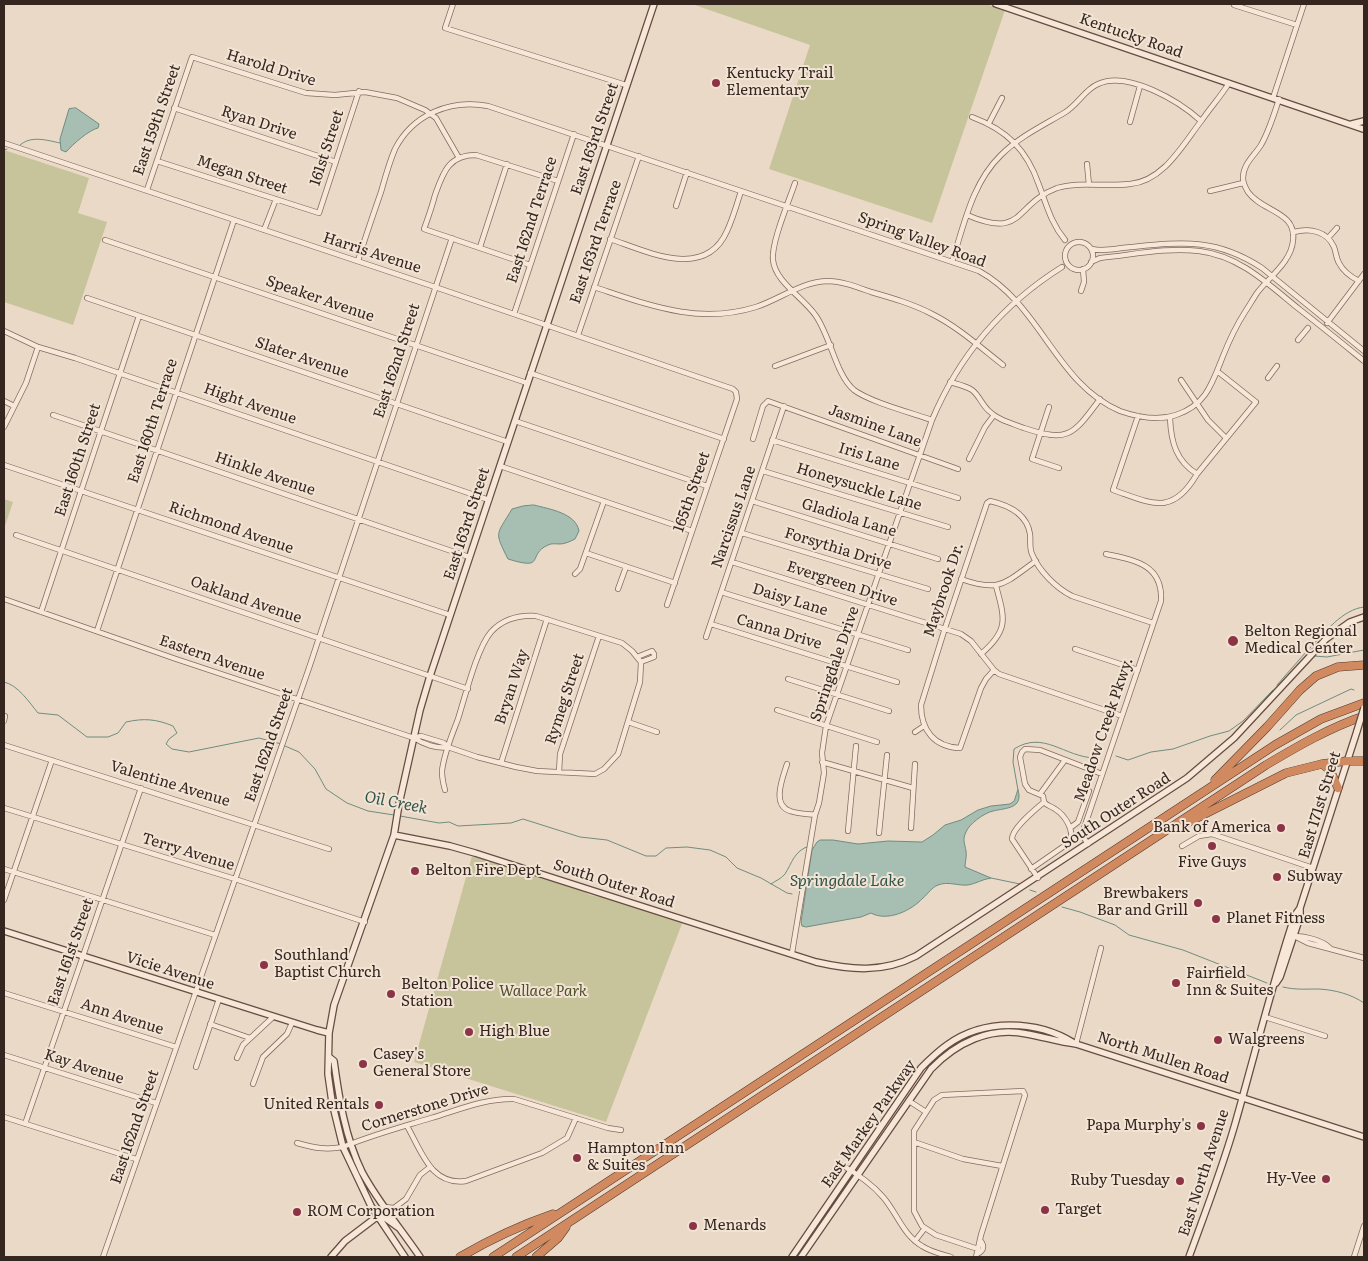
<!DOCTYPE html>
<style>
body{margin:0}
#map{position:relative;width:1368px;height:1261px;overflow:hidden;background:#ead9c7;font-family:Literata,serif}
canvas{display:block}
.frame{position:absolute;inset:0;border:5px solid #362620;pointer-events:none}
</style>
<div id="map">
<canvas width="1368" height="1261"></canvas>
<div class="frame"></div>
</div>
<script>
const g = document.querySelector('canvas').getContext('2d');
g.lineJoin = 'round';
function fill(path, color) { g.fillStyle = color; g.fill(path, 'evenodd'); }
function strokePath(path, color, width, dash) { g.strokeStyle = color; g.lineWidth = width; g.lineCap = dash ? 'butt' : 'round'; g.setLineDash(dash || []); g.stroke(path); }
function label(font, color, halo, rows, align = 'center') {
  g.font = font + ' Literata,serif'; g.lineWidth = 4; g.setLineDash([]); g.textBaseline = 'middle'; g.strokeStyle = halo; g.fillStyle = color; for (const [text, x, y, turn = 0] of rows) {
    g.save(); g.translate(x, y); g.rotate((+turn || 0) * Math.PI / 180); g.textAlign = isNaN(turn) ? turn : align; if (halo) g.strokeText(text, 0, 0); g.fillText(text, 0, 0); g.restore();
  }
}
const green = new Path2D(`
 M692,4H986L1005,10L932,223L769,169L810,45Z
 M4,150L89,178L78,213L107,222L73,325L4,302Z
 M4,499L13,502L4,529Z
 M472,856L579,889L590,895L606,898L683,921L606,1122L414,1062Z`);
const water = new Path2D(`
 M76,108L99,124L98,128C89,130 73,144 66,152L61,150L60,139L69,109Z
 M534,505C549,509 576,513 579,531L575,539C571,541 565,544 560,544C555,544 552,543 548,545C526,555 547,571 508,559C494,531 496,536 512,509L523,506Z
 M1018,790C1024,809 1005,808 993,811C984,813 969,824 966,832C962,840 965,844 966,851C967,856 965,862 965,867L991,878C983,879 975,884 968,885C958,886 948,881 938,885C932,887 928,894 923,898C911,911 887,922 871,913L861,917L806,927L802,926L801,922L812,850L817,842L820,840H833L858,844L888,841L922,842L933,835L945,825L961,820L978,810L991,806L1010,804L1014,801Z`);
const stream = new Path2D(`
 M19,146C30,135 46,140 60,143
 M4,150L7,149
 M1310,648C1324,633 1343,609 1364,607
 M1314,656L1327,657L1364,650
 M4,682C18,685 29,702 38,713L58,715L87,737H108L118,733L126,722C144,718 156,719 173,726L177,733L169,739L166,744L172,749L189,752L259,738L281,744
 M1277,685L1306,652
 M1280,730L1296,715L1351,689L1354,690
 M285,746L299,752L315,769L326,789L347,803L368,811L394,815
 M1116,756L1128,760L1151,752L1173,749L1210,736L1229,731L1243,721L1273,690
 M1018,790L1013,762L1014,749C1044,730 1064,757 1095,758L1102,752
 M400,816L439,823L449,822L458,826L511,823L523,819L580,837L607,840L646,856H656L666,848L687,847L710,850L726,857L737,868L761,878L787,893L792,894
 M991,878L1020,884
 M771,884C775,881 781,879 785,874C792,863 794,851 809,846
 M1030,890L1036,892
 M1062,907L1080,912L1115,925L1129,935L1183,950L1267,983
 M1283,987C1295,990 1306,989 1319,989C1335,990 1351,994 1364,1003`);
const street = new Path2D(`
 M453,4L445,28L626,85
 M1234,5L1297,25
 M1273,98L1304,4
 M174,108L336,162
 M972,117C1007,130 1027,150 1039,185C1047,206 1051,223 1065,240
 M1130,122L1140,86
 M989,123L1002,98
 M4,143L435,287L733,389L736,392L737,399L667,605
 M157,161L319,213L359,91
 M1087,164L1089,185
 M795,183C789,201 771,243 773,260C775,282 804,298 816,316C831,338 836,375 854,390C870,402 912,413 932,420
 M147,190L192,57L306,93L335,95L365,92L397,98L425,110L436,118L459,158
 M1210,191L1243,183
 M676,206L687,172
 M967,215C1025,240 1014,204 1057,188C1080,181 1106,187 1130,184C1164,181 1183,144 1202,120C1211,107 1221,96 1229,83
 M264,230L276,199
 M1294,232C1310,228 1327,231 1334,247C1336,252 1336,258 1339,263C1343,271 1351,277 1359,281
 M1328,238L1337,228
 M610,239C646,251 705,281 727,231C733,218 737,204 741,191
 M105,240L527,383
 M1065 256a14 14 0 1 1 28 0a14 14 0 1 1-28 0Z
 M480,247L507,164
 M1092,249C1103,252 1119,248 1131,247C1183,242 1216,238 1262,268L1364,351
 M358,261C365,238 373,215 381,192C385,178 389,163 395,149C413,114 451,99 488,106L979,271C1041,305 1056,384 1120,411C1137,417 1158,421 1176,415C1206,405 1212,384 1223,356C1229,341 1236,326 1245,312C1249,306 1253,299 1257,293C1269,277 1291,262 1293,241C1297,211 1262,212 1248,192C1245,187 1243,183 1243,178C1243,164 1254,156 1261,145C1269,131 1274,115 1279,99
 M952,262C964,225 972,183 1001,155C1019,137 1042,126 1064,113C1078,105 1084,90 1098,84C1127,70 1179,101 1201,121
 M1091,262L1100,258C1132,255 1166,247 1199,251C1240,256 1268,284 1299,309C1321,326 1343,344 1364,361
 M530,265L424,229C428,218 432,207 435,195C443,173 448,155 476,155L558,181
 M594,287C649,305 698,325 756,307C780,299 801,282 827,281C842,281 857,287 871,292C892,298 913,304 932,314C958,327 980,347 1003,365
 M1081,291L1084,282L1083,269
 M87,298L508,442
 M514,314L574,134
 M1327,323L1364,274
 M4,331L38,347L75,358L489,500
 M578,335L639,156
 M1298,340L1308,328
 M775,366L831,345
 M530,373L724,439
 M1268,378L1277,366
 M1181,380L1208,420L1226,438
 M950,382C957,384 966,386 972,390C979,395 982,405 989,411C998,420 1011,423 1024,428C1069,443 1073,435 1100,399
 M4,401L14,406
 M1049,407L1032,459L1059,468
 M53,415L469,557
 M1138,416L1113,490C1151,503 1172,517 1197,474L1256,402L1217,371
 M1170,418C1171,442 1176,461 1197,474
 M515,421L707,486
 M4,427L26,383L38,347
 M753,439L763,406L768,401L958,469
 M772,440L958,498
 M969,459L985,427L994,415
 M4,465L450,615
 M500,466L692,531
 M763,471L948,527
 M752,501L938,559
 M742,533L928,589
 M16,535L468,689
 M586,553L675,583
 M732,562L961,634L971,641L994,670L999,674L1122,716
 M575,574L580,569L604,501
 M961,579C1001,593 1004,583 1036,561
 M618,589L626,567
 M721,592L908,650
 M4,599L176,659L414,738C423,744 437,749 448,747
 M41,612L139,316
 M711,624L897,682
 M97,631L234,220
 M706,637L784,406
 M1075,649L1138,670
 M981,654C1009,630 1005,619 996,586
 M637,657L652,651L654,654V657L641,662
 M994,670L986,679L981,688L960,748C934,747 921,730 921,705L945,628L985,509L987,503L990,501C1008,505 1027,514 1030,534C1031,541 1029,547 1032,554C1039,571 1056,588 1072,596L1153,623
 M788,679L889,711
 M777,710L877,742
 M4,721L5,716
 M628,722L657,732
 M915,732L924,726
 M414,738L421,736L444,743L448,747L477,757L516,767L537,771L595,774L604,769L618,754L640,682L641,662L632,651L622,643L536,616C519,615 503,619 491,632C477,648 465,697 458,719C452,735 444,753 442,771C442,777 443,783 445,790
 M4,745L329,849
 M822,762L913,788
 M501,763L547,619
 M787,764C783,777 771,805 790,811C798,814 807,814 815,815
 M559,772L560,754L599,636
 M1040,794L1065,760
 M4,808L235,879L365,922
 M911,828L915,764
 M1070,828L1078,822L1089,791
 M848,831L856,746
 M879,833L887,755
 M1088,844L1084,838V828L1161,601C1163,564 1134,560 1106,554
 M1182,846L1199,836L1212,834L1313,868
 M4,869L215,935
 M1031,869L1070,842C1075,831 1065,815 1055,809C1051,806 1047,806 1044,802
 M1038,878L1012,839C1012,828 1035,810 1044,802L1043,796L1029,790L1025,784L1020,757L1022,752L1025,749L1040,750L1102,774
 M4,900L52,760
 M1294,936L1308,943L1364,958
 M1294,936C1305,936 1322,940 1330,948
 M792,953L815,815L819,803L824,773L822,753L826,726L932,420C959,356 1003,304 1062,267
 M4,993L176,1047
 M1265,1017L1325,1036
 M210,1024L250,1038
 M1076,1044L1101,948
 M4,1055L156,1103
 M237,1058L243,1045L273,1017
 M196,1067L219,999
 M253,1084L263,1057L287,1034L292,1023
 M909,1101L926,1112
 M4,1117L136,1159
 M25,1124L141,788
 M407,1126C422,1152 431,1186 466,1181L542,1153L567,1138L576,1118
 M914,1142L963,1159L1002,1166
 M297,1143C314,1148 326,1150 343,1147C372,1135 402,1127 431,1118C458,1110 486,1098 514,1099L608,1128L621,1130
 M840,1164C856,1173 871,1183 883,1197C897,1213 903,1235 922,1246C931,1252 942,1254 951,1257
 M385,1207L394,1208L406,1199L420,1175L430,1167
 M915,1241L925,1228
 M977,1254C984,1251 985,1246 980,1240
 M103,1257L309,668L452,238
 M976,1257L981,1235L1025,1095L1023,1091L942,1095L934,1100L914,1131V1211L922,1226L936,1235L978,1249
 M1354,1257L1364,1226`);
const secondary = new Path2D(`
 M996,4L1363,129
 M1352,124L1364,121
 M394,835L450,846L475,853L816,962C851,970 883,973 916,956L1187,778L1234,738L1326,639L1350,622L1364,617
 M4,931L317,1030L329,1033
 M1276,983L1280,977L1300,917V908L1357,731
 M329,1057L334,1061C339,1098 345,1137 362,1172C378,1202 401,1229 420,1257
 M331,1257L345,1241L378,1216L381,1215L399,1228
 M405,1257L371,1206L343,1147L332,1102L328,1074L329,1033L334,1005L394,835L399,804L420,710L430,676C505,452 578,227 654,4
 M792,1257L921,1068C929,1060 937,1052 947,1045C984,1018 1037,1020 1074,1043
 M801,1257L931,1069C956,1043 990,1026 1027,1034C1044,1037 1059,1042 1076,1044L1364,1137
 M1189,1257C1205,1213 1222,1169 1235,1124C1255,1054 1272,984 1295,915L1300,908`);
const highway = new Path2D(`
 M1322,764L1330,770L1338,788
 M1215,780L1267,727L1300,690L1316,676L1338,667L1364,665
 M1183,825L1286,773L1322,764L1347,761H1364
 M460,1257C489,1240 521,1225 553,1214
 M493,1257L1275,745L1321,719L1364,703
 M516,1257L1266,765C1298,746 1329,728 1364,716
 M536,1257L558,1238L566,1227`);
const secondaryBridge = new Path2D(`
 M1357,731L1364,708`);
const markers = [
 [716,83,5,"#8d3346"],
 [1233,641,6,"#8d3346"],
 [1281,828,5,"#8d3346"],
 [1212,846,5,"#8d3346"],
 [415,871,5,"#8d3346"],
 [1277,877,5,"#8d3346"],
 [1198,903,5,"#8d3346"],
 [1216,919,5,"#8d3346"],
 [264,965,5,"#8d3346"],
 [1176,983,5,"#8d3346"],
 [391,994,5,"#8d3346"],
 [469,1032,5,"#8d3346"],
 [1218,1040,5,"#8d3346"],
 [363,1064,5,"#8d3346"],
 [379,1105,5,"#8d3346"],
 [1201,1126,5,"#8d3346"],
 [577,1158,5,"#8d3346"],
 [1326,1179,5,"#8d3346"],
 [1180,1181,5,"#8d3346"],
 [1045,1210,5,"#8d3346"],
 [297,1212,5,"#8d3346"],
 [693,1226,5,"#8d3346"]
];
const streetNames = [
 ["Kentucky Road",1131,36,19],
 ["Harold Drive",271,68,17],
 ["East 159th Street",157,120,-71],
 ["Ryan Drive",259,123,18],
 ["East 163rd Street",595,139,-71],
 ["161st Street",327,148,-72],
 ["Megan Street",242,175,18],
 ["East 162nd Terrace",532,220,-72],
 ["Spring Valley Road",922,240,20],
 ["East 163rd Terrace",596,242,-71],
 ["Harris Avenue",372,253,18],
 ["Speaker Avenue",320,299,19],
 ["Slater Avenue",302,358,19],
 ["East 162nd Street",397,361,-72],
 ["Hight Avenue",250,404,19],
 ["East 160th Terrace",153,421,-72],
 ["Jasmine Lane",875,426,20],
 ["Iris Lane",869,457,17],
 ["East 160th Street",78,460,-72],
 ["Hinkle Avenue",265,474,19],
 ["Honeysuckle Lane",859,487,17],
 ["165th Street",692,492,-71],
 ["Narcissus Lane",734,517,-71],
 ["Gladiola Lane",849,518,17],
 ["East 163rd Street",467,524,-72],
 ["Richmond Avenue",231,528,19],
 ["Forsythia Drive",838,549,17],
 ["Evergreen Drive",842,584,18],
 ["Maybrook Dr.",944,590,-72],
 ["Oakland Avenue",246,600,19],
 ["Daisy Lane",790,600,17],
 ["Canna Drive",779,632,17],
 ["Eastern Avenue",212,658,19],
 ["Springdale Drive",835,664,-71],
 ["Bryan Way",512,687,-72],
 ["Rymeg Street",565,699,-72],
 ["Meadow Creek Pkwy.",1104,730,-71],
 ["East 162nd Street",269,745,-71],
 ["Valentine Avenue",170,784,17],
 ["East 171st Street",1320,805,-73],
 ["South Outer Road",1116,811,-33],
 ["Terry Avenue",188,852,17],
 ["South Outer Road",614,884,18],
 ["East 161st Street",71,952,-71],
 ["Vicie Avenue",170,971,18],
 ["Ann Avenue",122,1017,18],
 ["North Mullen Road",1163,1058,18],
 ["Kay Avenue",84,1067,18],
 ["Cornerstone Drive",425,1108,-17],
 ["East Markey Parkway",869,1124,-55],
 ["East 162nd Street",135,1127,-71],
 ["East North Avenue",1204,1173,-72]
];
const poiNames = [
 ["Kentucky Trail",726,74],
 ["Elementary",726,91],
 ["Belton Regional",1244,632],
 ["Medical Center",1244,649],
 ["Bank of America",1271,828,"right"],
 ["Five Guys",1212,863,"center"],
 ["Belton Fire Dept",425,871],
 ["Subway",1287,877],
 ["Brewbakers",1188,894,"right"],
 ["Bar and Grill",1188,911,"right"],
 ["Planet Fitness",1226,919],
 ["Southland",274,956],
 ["Baptist Church",274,973],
 ["Fairfield",1186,974],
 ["Inn & Suites",1186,991],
 ["Belton Police",401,985],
 ["Station",401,1002],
 ["High Blue",479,1032],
 ["Walgreens",1228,1040],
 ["Casey's",373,1055],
 ["General Store",373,1072],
 ["United Rentals",369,1105,"right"],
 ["Papa Murphy's",1191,1126,"right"],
 ["Hampton Inn",587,1149],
 ["& Suites",587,1166],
 ["Hy-Vee",1316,1179,"right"],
 ["Ruby Tuesday",1170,1181,"right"],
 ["Target",1055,1210],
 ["ROM Corporation",307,1212],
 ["Menards",703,1226]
];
const parkNames = [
 ["Wallace Park",543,992]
];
const waterNames = [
 ["Oil Creek",396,803,11],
 ["Springdale Lake",847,881]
];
fill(green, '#c7c49b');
fill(water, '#a7beb3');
strokePath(water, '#6f8c7f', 1);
strokePath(stream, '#6f8c7f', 1);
strokePath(street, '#846b5e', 6);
strokePath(secondary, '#664c41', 8);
strokePath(highway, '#523a31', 9);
strokePath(street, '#f6e7d9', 4.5);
strokePath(secondary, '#f6e7d9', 5.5);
strokePath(highway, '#d18960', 8);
strokePath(secondaryBridge, '#664c41', 8, []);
strokePath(secondaryBridge, '#f6e7d9', 5.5);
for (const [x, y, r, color] of markers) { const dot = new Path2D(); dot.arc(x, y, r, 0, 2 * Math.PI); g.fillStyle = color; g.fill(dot); strokePath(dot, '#f2e4d5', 2); }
label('15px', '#362620', '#f2e4d5', streetNames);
label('15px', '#362620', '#f2e4d5', poiNames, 'left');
label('italic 15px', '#4e5029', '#f2e4d5', parkNames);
label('italic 16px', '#31544b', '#f2e4d5', waterNames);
</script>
